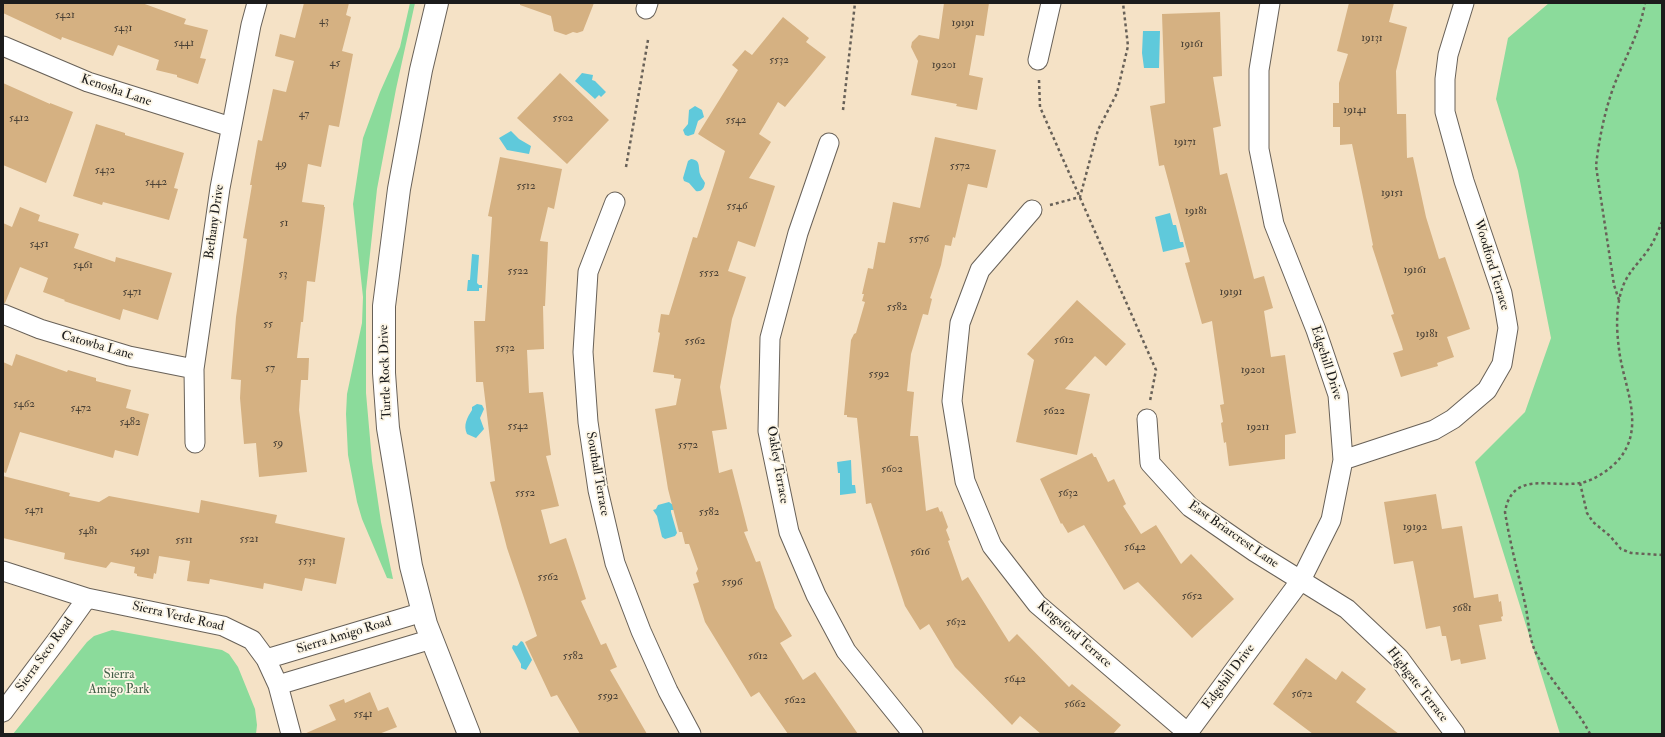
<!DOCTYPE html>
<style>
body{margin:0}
#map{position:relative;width:1665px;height:737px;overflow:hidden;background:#f5e2c6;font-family:"IM FELL Double Pica",serif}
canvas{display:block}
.frame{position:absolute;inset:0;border:4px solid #1c1c1c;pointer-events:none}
</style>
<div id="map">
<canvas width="1665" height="737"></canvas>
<div class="frame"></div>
</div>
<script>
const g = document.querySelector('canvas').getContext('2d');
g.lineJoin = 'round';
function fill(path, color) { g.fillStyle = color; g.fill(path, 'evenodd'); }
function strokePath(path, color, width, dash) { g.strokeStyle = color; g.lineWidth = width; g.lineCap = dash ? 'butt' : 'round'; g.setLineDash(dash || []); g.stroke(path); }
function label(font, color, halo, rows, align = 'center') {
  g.font = font + ' "IM FELL Double Pica",serif'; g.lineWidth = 3.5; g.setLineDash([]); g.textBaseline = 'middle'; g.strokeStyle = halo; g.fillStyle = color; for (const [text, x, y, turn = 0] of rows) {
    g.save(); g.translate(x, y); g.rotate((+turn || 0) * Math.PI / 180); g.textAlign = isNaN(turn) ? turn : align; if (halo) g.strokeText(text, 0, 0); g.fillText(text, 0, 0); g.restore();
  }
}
const green = new Path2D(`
 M410,3H415L396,89L377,189L366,291V393L372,461L381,522L393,579L387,578L362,519L357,502L348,455L346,414L347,394L362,323L363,297L353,204L363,138L380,92L400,47Z
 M1549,3H1662V734H1560L1475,462L1525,412L1551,338L1518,171L1496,99L1508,38Z
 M112,630L222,650L229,654L238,667L255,709L257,725L256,734H13L87,642L94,636Z`);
const water = new Path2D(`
 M1143,31H1160L1159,68H1144L1142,53Z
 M582,73L593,75L592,80L595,81L606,92L601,97L599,95L595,99L575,81Z
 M695,106L702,110L704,117L698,121L694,134L688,136L685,135L683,130L688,124L689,110Z
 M511,131L519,139L531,146L529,154L507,150L499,138Z
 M691,159C701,160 698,167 700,174C701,178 704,180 705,183C704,189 701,192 696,191L689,183L684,181L683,178L688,161Z
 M1170,213L1173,225H1176L1180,242H1183L1184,247L1163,252L1155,217Z
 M472,254L479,255L477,283L479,285H482V288H479V291H467L468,280H470Z
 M477,404L482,405L484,409L480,418L484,429L476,438L467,434C463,425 467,418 472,410V407Z
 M851,460L852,485H855L856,493L840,495V473H838L837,462Z
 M669,502L673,505L674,510H671V512L677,533L675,536L665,539L662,537L657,516L653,510L656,509L658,505Z
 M521,641L523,642L532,660L526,670L521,668V664L512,648L513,645L517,646Z`);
const building = new Path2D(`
 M3,3H142L186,19L184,24L208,30L200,58L206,59L198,84L177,77V75L156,70L159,60L118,45L113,56L62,37L61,40L3,13Z
 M304,3H349L346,15L351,17L342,51L353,54L339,127L329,125L321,167L308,164L302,202L324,205V207H325L315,282L307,281L303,322H301L297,358H309L308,380H301L299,410L307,472L259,477L256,443L244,444L240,398L241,380L231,379L236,317L247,239L243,238L252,185H250L258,140L262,141L273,89L286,92L294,61L275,56L280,34L295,38Z
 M520,3H594L583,31L577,33L573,32L566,35L554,31L551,16L520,5Z
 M944,3H989L984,36L976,35L969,75L983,78L977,110L956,106L957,104L911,95L918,61L911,47L912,42L919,35L939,39Z
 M1349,3H1394L1389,22L1407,27L1396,71L1397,114H1406L1407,158L1413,157L1426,217L1439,259L1445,257L1470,329L1447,337L1454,357L1437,363L1438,366L1401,377L1393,353L1403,350L1402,346L1391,315L1394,314L1372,246L1373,245L1352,144L1340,145V127H1333V103H1339V83L1348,54L1337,51Z
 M1220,12L1222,76L1213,77L1221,126L1213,128L1220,175L1227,173L1254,279L1264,276L1273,308L1264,311L1271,357L1285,355L1296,433L1285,435V459L1229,466L1226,442L1224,443L1221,423L1223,422L1220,405L1224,404L1212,321L1202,324L1185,263L1190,262L1164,165L1159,166L1150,106L1165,103L1162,14Z
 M783,17L809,38L806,42L826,57L785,107L778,102L759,134L771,142L749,178L775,186L755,247L738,241L728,271L746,277L732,319L720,387L727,429L712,431L719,473L732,469L748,531L744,532L756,562L760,561L775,608L792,636L780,643L803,680L815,672L858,734H788L759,692L751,697L705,622L693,584L699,582L696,573L698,569L689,544H685L682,532H679L668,489L655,409L676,405L681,379L674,378V375L653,372L660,333L658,332L661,314L669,315L693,237L697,238L725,151L698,134L738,70L732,65L745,50L752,55Z
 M560,73L609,120L567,164L517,118Z
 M3,83L50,104V103L73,112L46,183L3,165Z
 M96,124L125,133V135L184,153L174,188L178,189L169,220L103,202L102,205L73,196Z
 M935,137L996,150L987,188L968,184L955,238L953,237L951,246L945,245L941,265L930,298L932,299L928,315L923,314L911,354L907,391L914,392L910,436H918L926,511L938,507L940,512L942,511L948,527L946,530L950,540L948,541L962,581L968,577L1009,642L1017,634L1069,687L1072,684L1121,725L1113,734H1041L1020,716L1012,725L955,667L929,624L920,630L905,606L871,503L866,504L857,418L847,417V415H844L851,340L854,334L856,333L865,302L862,301L864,294H862L868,268L873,269L878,242L885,243L893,202L920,208Z
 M500,157L562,169L554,209L548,207L540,241L548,242L545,306H543L544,349L527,350L529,393L543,392L551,455L546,456L559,506L541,510L550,544L566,538L586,599L581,601L601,645L606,643L617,667L610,670L647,734H580L557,695L551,697L525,642L537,636L507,548L490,482L495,481L483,382H476L474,321H485L492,217L488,216Z
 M20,207L40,215L38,221L79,234L74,248L115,262L116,257L172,273L158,320L123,309L120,320L64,301L65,300L43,292L48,278L20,267L5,303H3V223L12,227Z
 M1077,300L1126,344L1106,366L1095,356L1065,389L1090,394L1077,455L1016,442L1034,360L1027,354Z
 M16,354L67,372L68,370L96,378V381L131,390L126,408L149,414L138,456L115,450L113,458L20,432L6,473L3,472V362L12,366Z
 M1092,453L1094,457H1096L1108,482L1114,479L1126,504L1123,506L1141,534L1156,525L1181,564L1191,554L1234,599L1192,638L1138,582L1124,590L1084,525L1068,533L1062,523L1061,524L1040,479Z
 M3,476L70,493L69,496L99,502L109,496L199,513L201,500L277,515L275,523L345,538L336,584L305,578L302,591L264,583L263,589L210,579L209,584L187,581L190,561L159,556L156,574L154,573L153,579L137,576V574L134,573L135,567L111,562L106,568L64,559L65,553L3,538Z
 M1436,494L1442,529L1462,526L1474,598L1498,594L1499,602L1501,601L1503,616L1501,617L1502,621L1479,625L1486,659L1461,664L1460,659L1451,661L1446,636H1442L1440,626L1426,629L1413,561L1394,564L1384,502Z
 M1306,658L1336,680L1342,671L1366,689L1356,702L1399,734H1313L1273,704Z
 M370,692L378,711L388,707L397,727L379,734H304L336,720L329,705L344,699L345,703Z`);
const path = new Path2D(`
 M1039,80L1040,107L1156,370L1150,401
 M843,110L855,3
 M626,167L648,40
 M1050,205L1080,197L1098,130L1117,93L1128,46L1123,3
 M1619,300L1614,285L1596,166C1599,139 1605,109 1615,83C1626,56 1640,32 1645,3
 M1580,483L1587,513L1593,522L1610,536L1621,549L1631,553L1662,555
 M1590,734C1576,706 1552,684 1537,655C1529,640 1529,624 1526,608C1519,576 1510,544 1505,512C1512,470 1550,488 1580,483C1594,481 1611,469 1620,458C1646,425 1623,385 1619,349C1617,334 1616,317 1619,301C1623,276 1635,268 1648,250C1654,242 1658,231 1662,222`);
const minor = new Path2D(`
 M646,9L648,3
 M3,46L88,82L231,127
 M1038,60L1051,3
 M829,143L798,233L770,338L768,431L789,532L816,595L846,651L913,734
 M615,202L588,272L583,352L588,422L598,490L615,563L641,631L668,691L691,734
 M1032,210L980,270L960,323L952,401L965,481L992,546L1037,604L1189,734
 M3,314L40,329L129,356L194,369
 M1147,419L1150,463L1190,507L1255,552L1347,609L1399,658L1455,734
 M195,443L194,369L220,188L251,25L257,3
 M1343,460L1434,430L1453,419L1487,390L1502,364L1508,328L1502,293L1464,181L1445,112V79L1448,55L1464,3
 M3,571L87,598L223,626L252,640L266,659L278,685L291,734
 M266,659L423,612
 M278,685L432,639
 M3,712L57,640L87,598
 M1187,734L1301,580L1331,520L1343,460L1338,395L1316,330L1274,224L1259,149V70L1270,3`);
const tertiary = new Path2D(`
 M437,3L421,70L399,189L384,306V373L388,428L411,566L426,624L469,734`);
const numberNames = [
 ["5421",65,16],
 ["43",324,22],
 ["19191",963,24],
 ["5431",123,29],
 ["19131",1372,39],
 ["5441",184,44],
 ["19161",1192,45],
 ["5532",779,61],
 ["45",335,64],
 ["19201",944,66],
 ["19141",1355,111],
 ["47",304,115],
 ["5412",19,119],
 ["5502",563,119],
 ["5542",736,121],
 ["19171",1185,143],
 ["49",281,165],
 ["5572",960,167],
 ["5432",105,171],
 ["5442",156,183],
 ["5512",526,187],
 ["19151",1392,194],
 ["5546",737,207],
 ["19181",1196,212],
 ["51",284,224],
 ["5576",919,240],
 ["5451",39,245],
 ["5461",83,266],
 ["19161",1415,271],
 ["5522",518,272],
 ["5552",709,274],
 ["53",283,275],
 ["5471",132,293],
 ["19191",1231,293],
 ["5582",897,308],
 ["55",268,325],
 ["19181",1427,335],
 ["5612",1064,341],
 ["5562",695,342],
 ["5532",505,349],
 ["57",270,369],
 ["19201",1253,371],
 ["5592",879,375],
 ["5462",24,405],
 ["5472",81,409],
 ["5622",1054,412],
 ["5482",130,423],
 ["5542",518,427],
 ["19211",1258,428],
 ["59",278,444],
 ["5572",688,446],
 ["5602",892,470],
 ["5552",525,494],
 ["5632",1068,494],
 ["5471",34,511],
 ["5582",709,513],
 ["19192",1415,528],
 ["5481",88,532],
 ["5521",249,540],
 ["5511",184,541],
 ["5642",1135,548],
 ["5491",140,552],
 ["5616",920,553],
 ["5531",307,562],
 ["5562",548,578],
 ["5596",732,583],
 ["5652",1192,597],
 ["5681",1462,609],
 ["5632",956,623],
 ["5582",573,657],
 ["5612",758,657],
 ["5642",1015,680],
 ["5672",1302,695],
 ["5592",608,697],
 ["5622",795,701],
 ["5662",1075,705],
 ["5541",363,715]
];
const streetNames = [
 ["Kenosha Lane",116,91,19],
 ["Bethany Drive",215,222,-82],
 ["Woodford Terrace",1491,265,73],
 ["Catowba Lane",97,346,16],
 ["Edgehill Drive",1326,363,72],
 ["Turtle Rock Drive",386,372,-92],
 ["Oakley Terrace",777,465,80],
 ["Southall Terrace",597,474,80],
 ["East Briarcrest Lane",1233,535,35],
 ["Sierra Verde Road",178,617,13],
 ["Kingsford Terrace",1074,635,41],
 ["Sierra Amigo Road",344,636,-17],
 ["Sierra Seco Road",45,655,-54],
 ["Edgehill Drive",1229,677,-53],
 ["Highgate Terrace",1417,685,52]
];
const parkNames = [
 ["Sierra",119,675],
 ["Amigo Park",119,690]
];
fill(green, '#8bdb9b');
fill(water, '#5fc9db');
fill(building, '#d5b182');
strokePath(minor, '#686158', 21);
strokePath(tertiary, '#686158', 24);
strokePath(path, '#686158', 2.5, [3, 3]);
strokePath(minor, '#fff', 19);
strokePath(tertiary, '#fff', 22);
label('11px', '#4a4136', null, numberNames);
label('13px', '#1c1c1c', '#fcf5e5', streetNames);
label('13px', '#435f48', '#fcf5e5', parkNames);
</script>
